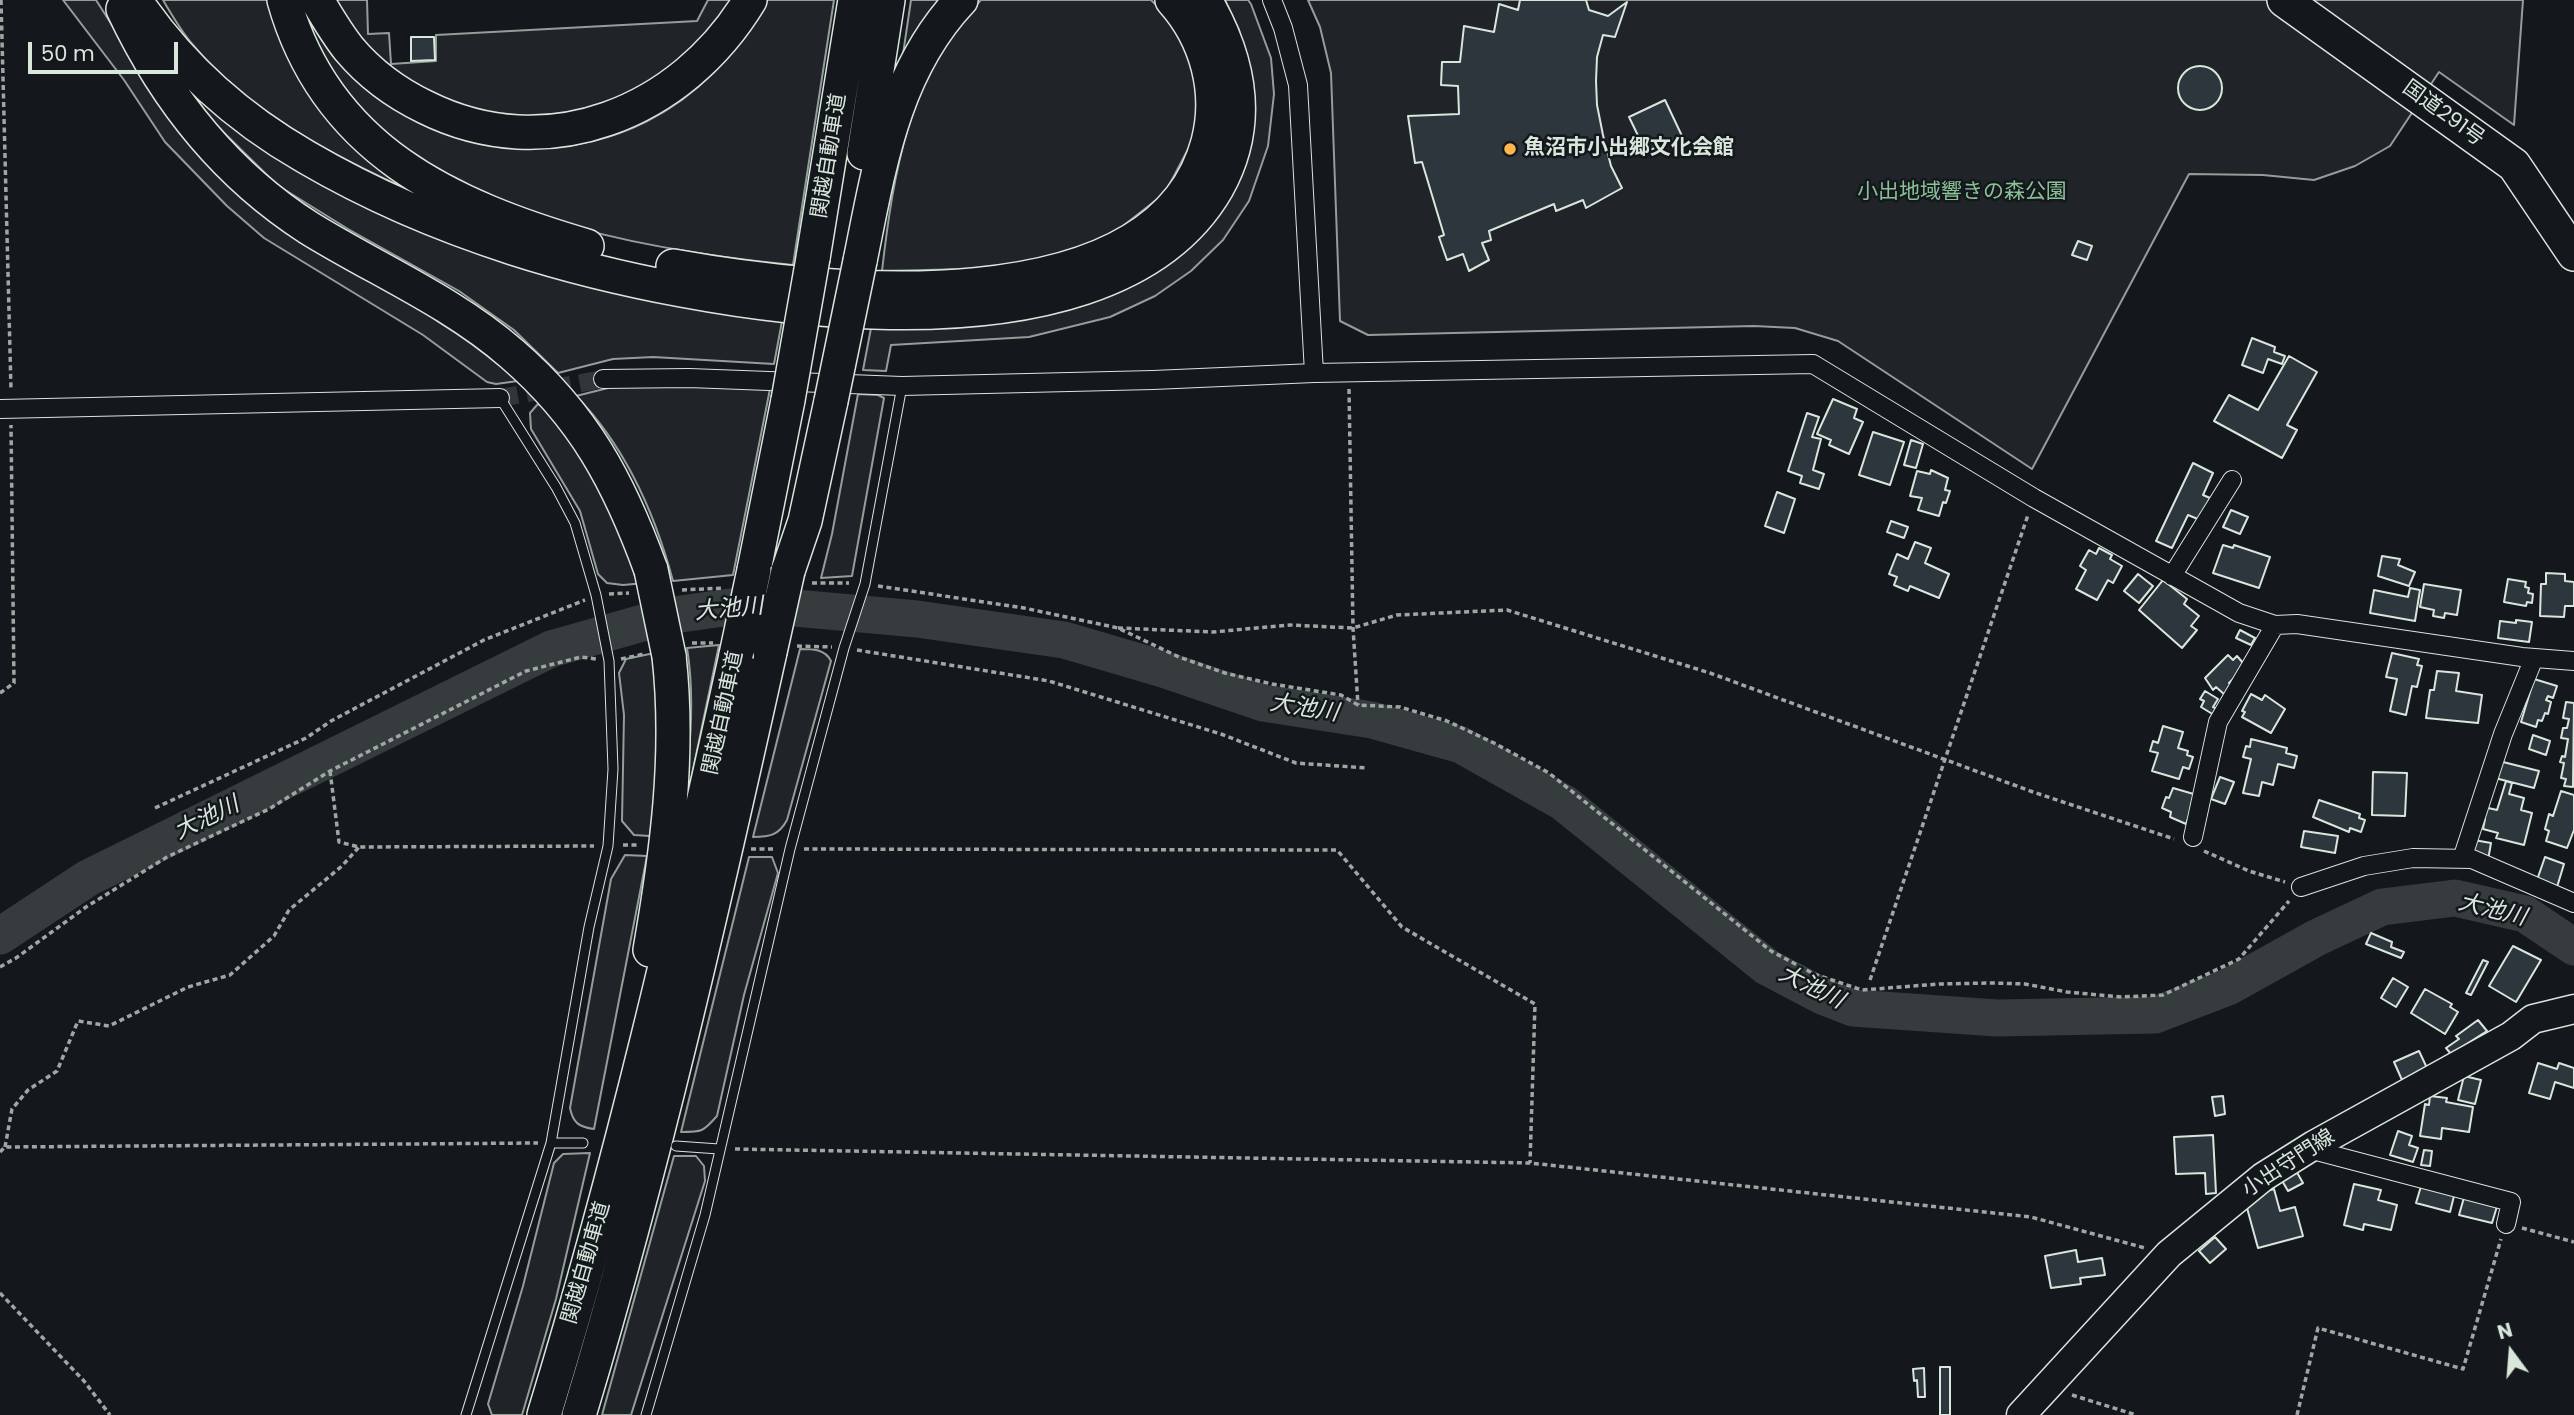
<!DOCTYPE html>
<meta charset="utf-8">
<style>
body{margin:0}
#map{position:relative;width:2574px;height:1415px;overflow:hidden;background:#14181c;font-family:Poppins,sans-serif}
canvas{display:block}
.north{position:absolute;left:2476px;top:1317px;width:70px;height:70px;-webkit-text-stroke:5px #14181c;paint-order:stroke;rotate:344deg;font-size:19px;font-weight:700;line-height:28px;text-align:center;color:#d8e6dc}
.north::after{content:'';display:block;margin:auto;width:24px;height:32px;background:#d8e6dc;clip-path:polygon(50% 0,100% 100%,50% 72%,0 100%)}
.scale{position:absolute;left:28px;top:42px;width:150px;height:32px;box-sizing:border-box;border:4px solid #d8e6dc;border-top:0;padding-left:9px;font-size:21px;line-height:24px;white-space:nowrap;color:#d8e6dc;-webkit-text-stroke:5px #14181c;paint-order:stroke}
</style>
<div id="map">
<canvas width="2574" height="1415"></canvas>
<div class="north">N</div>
<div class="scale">50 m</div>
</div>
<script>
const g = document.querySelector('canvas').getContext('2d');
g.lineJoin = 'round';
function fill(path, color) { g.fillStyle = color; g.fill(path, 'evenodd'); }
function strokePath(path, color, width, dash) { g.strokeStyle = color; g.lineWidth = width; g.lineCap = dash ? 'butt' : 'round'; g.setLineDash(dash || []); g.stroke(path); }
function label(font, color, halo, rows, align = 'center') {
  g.font = font + ' Poppins,"Noto Sans JP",sans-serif'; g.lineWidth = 5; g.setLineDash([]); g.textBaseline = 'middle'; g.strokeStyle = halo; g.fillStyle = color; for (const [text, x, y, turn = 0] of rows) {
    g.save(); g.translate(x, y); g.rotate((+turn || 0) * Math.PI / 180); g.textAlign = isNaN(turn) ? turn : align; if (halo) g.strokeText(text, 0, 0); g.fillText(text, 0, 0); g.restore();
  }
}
const green = new Path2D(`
 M63,0H96L163,105L525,380L496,384L487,382L423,335L264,238L227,206L165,142L124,80Z
 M163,0H271L416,193C339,159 247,111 193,45C181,31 172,15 163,0Z
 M304,0C328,26 352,53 376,79C387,90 397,104 409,114C427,129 456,136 478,141C600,167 709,110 766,0H834L793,265C644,250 448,218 349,94C336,78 316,51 310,31C307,21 306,10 304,0Z
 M336,0H367L368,34L389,33L391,64L436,61V35L697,21L708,0H734L693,54L597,113L516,119L443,101L400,76L380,60L353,28Z
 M911,0H942L902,61Z
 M981,0H1151L1174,22L1197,71L1196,134L1165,193L1109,237L1065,252L1025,262L970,269L882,271C893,175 909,71 981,0Z
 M1225,0H1248L1251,4L1271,58L1274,94L1268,146L1249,201L1223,240L1191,271L1155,296L1110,317L1029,337L891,345L886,371L863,370L872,323L1094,298L1131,284L1172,257L1204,228L1228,195L1249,67L1239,30Z
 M1308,0H2523L2514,125L2439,72L2390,146L2355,166L2314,180L2263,175L2189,174L2032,469L1838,341L1795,328L1754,326L1368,335L1340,321L1331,73L1320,27Z
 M173,65L266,145L783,316L774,364L653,357L613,359L558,373L514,330L459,291L348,229L277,185L205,114Z
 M657,383L770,389L733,575L673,581C655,514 625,446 576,396L616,386Z
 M858,394L878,395L884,398L852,576L821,578L832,534Z
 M544,402L574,436L645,583L623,585L607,583L598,574L580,511L531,429L530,413L537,405Z
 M719,645L684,813H682C689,758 696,703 687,648Z
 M800,649C813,649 825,649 831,661L787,820C779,835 770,837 753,837Z
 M659,652L664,713L650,836L634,835L622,821L624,715L619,673L626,659Z
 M625,855L647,856L594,1129C579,1127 573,1123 570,1108L611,879Z
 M749,857H772L778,873L744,995L717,1116C703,1132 702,1132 681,1132Z
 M590,1153L556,1299L522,1415H492L488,1404L523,1286L554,1163L563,1154Z
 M674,1156H696L704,1166L705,1181L631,1415H602Z`);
const river = new Path2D(`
 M0,936L88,878L551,649L667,616L751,604L917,619L1064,640L1163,669L1263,703L1372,720L1461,745L1564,803L1767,967L1822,996L1853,1008L1997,1018L2155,1015L2228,987L2316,938L2382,907L2455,898L2525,914L2574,947`);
const building = new Path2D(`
 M1520,0H1586L1589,10L1608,16L1627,2L1615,37L1603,35L1597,57L1596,81L1597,105L1603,135L1611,166L1622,188L1586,208L1583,200L1556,211L1554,204L1489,231L1491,240L1482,243L1489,260L1469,271L1463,254L1447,260L1439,237L1444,235L1422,162L1415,163L1408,116L1459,114L1458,86L1441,85L1442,62H1460L1464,26L1494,32L1499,4L1518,10Z
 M411,37H434L435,60L411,61Z
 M2178 88a22 22 0 1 1 44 0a22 22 0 1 1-44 0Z
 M1665,100L1682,136L1646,152L1629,117Z
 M2078,241L2092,246L2087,260L2072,255Z
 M2252,338L2275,347L2274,352L2285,356L2282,364L2268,359L2263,373L2242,365Z
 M2289,356L2317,372L2287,425L2297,430L2282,458L2214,421L2229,395L2258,410Z
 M1833,399L1857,409L1854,418L1863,422L1849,454L1829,445L1831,440L1817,434Z
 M1807,413L1819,417L1812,437L1821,439L1813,470L1824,474L1819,489L1800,483L1802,476L1788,471Z
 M1873,432L1904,442L1890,485L1859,475Z
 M1911,440L1923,444L1916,468L1904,465Z
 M2193,463L2213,473L2203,495L2210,498L2200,520L2188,515L2172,548L2156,541Z
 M1931,470L1948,478L1945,490L1950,491L1946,503L1943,502L1939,516L1918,510L1922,498L1910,496L1917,471L1930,474Z
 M1777,492L1795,499L1784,533L1765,526Z
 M2231,510L2248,517L2240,534L2223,527Z
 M1891,521L1908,527L1904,538L1887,532Z
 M1915,542L1931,548L1925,563L1949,574L1939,598L1910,586L1908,591L1894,585L1897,577L1889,574L1897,554L1908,559Z
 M2223,545L2233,548L2234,545L2270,557L2259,588L2213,573Z
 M2099,548L2112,555L2110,559L2122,566L2113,583L2108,580L2097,600L2076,589L2086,570L2080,566L2089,550L2096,554Z
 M2382,556L2400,559L2398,565L2415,572L2409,586L2378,576Z
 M2546,573L2565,574V581L2574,582V606H2565L2564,617L2540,616L2541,584H2546Z
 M2138,574L2153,586L2139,603L2124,591Z
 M2508,579L2526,582L2525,587L2529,588L2528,593L2533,594L2532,603L2527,602L2526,606L2504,602Z
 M2163,580L2187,599L2184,604L2199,616L2191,626L2197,630L2182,648L2139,610Z
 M2424,584L2461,590L2457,615L2445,613L2444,618L2433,616L2434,610L2420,607Z
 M2410,588L2420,590L2415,621L2370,613L2374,590L2408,597Z
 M2516,620L2532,622L2529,642L2498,638L2500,621L2516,623Z
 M2240,630L2255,638L2251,645L2236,638Z
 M2392,653L2419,659L2417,665L2422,666L2417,687L2412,686L2406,715L2390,711L2397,679L2386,677Z
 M2228,655L2233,660L2237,656L2244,664L2240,667L2242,670L2229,683L2233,687L2225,695L2216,687L2213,690L2205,678Z
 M2437,671L2459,673L2456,691L2482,695L2478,723L2426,718L2430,690H2434Z
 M2534,679L2557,686L2553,698L2548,696L2546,700L2551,702L2548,714L2545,713L2542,721L2538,720L2536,727L2521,722Z
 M2205,691L2218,699L2213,707L2217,709L2214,715L2201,707L2204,701L2200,699Z
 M2251,694L2262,700L2265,695L2285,709L2271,733L2242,717L2245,712L2242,711Z
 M2566,702L2574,703L2573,787L2564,786L2566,779L2561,778L2564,763L2560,762L2562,756L2565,757L2568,739L2561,738L2563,728H2567L2569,719L2563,718Z
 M2163,726L2183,732L2178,748L2188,751L2187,755L2193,757L2189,769L2183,767L2179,779L2152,771L2158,753L2150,751L2153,741L2158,743Z
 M2533,735L2550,741L2546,755L2529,749Z
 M2251,739L2287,748L2286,753L2297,756L2294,768L2278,764L2273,785L2262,782L2259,796L2243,793L2251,759L2243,757L2246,746L2250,747Z
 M2499,761L2539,771L2534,788L2495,778Z
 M2373,772L2407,773L2405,816L2372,815Z
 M2220,777L2234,782L2225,804L2211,799Z
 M2506,781L2512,783L2509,794L2524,798L2521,810L2532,813L2524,845L2496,838L2498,833L2483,829L2485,819L2481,818L2484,807L2497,810Z
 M2173,788L2197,795L2186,824L2170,817L2171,812L2162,808L2166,797L2169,798Z
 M2561,791L2574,795V830L2567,848L2546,841L2549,831L2545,829L2549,814L2553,816Z
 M2319,800L2360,814L2359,818L2365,820L2361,832L2350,828L2349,832L2313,817Z
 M2304,831L2338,836L2335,853L2301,847Z
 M2474,840L2491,843L2488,860L2471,856Z
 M2545,857L2564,864L2557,887L2537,880Z
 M2371,933L2392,942L2391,947L2404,952L2401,958L2366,944Z
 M2513,946L2541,960L2516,1002L2489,986Z
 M2483,960L2488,962L2471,995L2466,993Z
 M2393,978L2408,987L2396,1007L2381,998Z
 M2425,989L2452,1004L2450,1007L2458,1012L2445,1034L2411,1013Z
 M2478,1020L2487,1031L2451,1054L2446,1048L2459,1039L2456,1036Z
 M2419,1051L2427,1068L2402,1080L2394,1062Z
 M2538,1063L2557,1069L2559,1063L2574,1068V1088L2555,1082L2550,1099L2529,1093Z
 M2464,1076L2481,1080L2475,1104L2458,1100Z
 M2223,1096L2225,1114L2215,1116L2212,1097Z
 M2430,1096L2447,1098L2446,1102L2473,1107L2469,1132L2442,1128L2441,1139L2420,1136L2425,1104L2429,1105Z
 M2398,1131L2412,1136L2409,1145L2418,1148L2413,1162L2390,1155Z
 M2213,1135L2216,1193L2206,1194L2205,1173L2176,1174L2174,1137Z
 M2424,1150L2432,1151L2430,1166L2421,1165Z
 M2295,1169L2303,1183L2288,1191L2280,1177Z
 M2422,1183L2455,1192L2450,1212L2416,1203Z
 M2354,1184L2381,1190L2378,1200L2397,1205L2391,1230L2364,1224L2363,1230L2344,1225Z
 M2274,1189L2280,1211L2295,1207L2303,1236L2258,1248L2244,1197Z
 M2465,1194L2498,1203L2492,1223L2459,1215Z
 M2215,1237L2226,1249L2210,1263L2199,1251Z
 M2076,1250L2078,1262L2102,1258L2105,1275L2080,1278L2081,1284L2051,1288L2045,1256Z
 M1940,1367H1950V1415H1940Z
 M1924,1368L1925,1397H1918L1917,1380L1914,1381L1913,1369Z`);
const streetTunnel = new Path2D(`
 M500,398L603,379`);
const path = new Path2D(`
 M1,0L11,390
 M1349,389L1353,628L1358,705
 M812,583H849
 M878,586L1024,608L1118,628L1179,657L1225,673L1272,684L1341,695L1358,705L1400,707L1447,721L1494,743L1549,773L1771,951L1814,974L1862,990L1939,984L1991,983L2025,984L2067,992L2122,997L2163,995L2239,959L2289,901
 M682,590L724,588
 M609,594L629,593
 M1118,628L1213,632L1290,625L1353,628L1397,615L1507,610L1710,673L2033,792L2174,839
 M692,643H713
 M797,646L832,647
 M857,650L1049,681L1221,734L1296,763L1367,768
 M621,659L644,654
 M0,693L14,683L11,425
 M330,771L339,842L359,847L594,846
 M155,808L306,738L331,721L484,640L585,600
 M623,845H638
 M751,849H775
 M804,849L1337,850L1402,927L1535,1004L1530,1163
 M2204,851L2249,871L2285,882
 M0,967L16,958L86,907L167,857L269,809L330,771L526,671L581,657L596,659
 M1870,980L2028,515
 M5,1147L12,1109L28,1090L57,1071L78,1021L109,1026L188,987L230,975L274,936L289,910L342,866L359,847
 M735,1149L1530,1163L2031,1217L2145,1248
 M0,1152L5,1147L538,1143
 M2522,1228L2574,1242
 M0,1293L84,1381L110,1415
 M2072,1395L2136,1415
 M2297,1415L2318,1328L2463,1369L2501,1239`);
const lane = new Path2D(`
 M551,1143H583
 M676,1146L719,1149
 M466,1415L551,1143L589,927L608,846L613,769L609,661L596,595L575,523L556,487L500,398
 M646,1415L705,1215L790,849L844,648L865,584L902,386`);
const street = new Path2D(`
 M1272,0L1283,28L1298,85L1314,373
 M603,379L689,378L902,386L1153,380L1314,373L1813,364L2034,498L2239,613L2275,625L2297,624L2522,657L2574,661
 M0,409L500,398
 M2172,576L2232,480
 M2193,837L2218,722L2275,625
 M2462,859L2503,734L2534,658
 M2301,887L2364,866L2413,858L2472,859L2574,903
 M2309,1149L2511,1202L2506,1224`);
const primary = new Path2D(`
 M2021,1415L2169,1254L2263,1177L2314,1145L2511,1036L2533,1019L2574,1009`);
const highway = new Path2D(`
 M135,0C179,65 238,118 306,157C371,195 441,225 513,248C690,305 1104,383 1217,188C1253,124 1240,60 1205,0
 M284,0C326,150 450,206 587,246
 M317,0C327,17 337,34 349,49C370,74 396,93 425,107C547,168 682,113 750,0
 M2284,0L2514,165L2574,254
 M123,9C165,98 225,174 309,228C377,270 451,301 512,354C584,416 619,482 651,570
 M864,153L888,0
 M813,258L855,0
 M860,261C879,168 893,72 961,0
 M673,266C817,292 1158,331 1208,142C1221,92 1207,39 1172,0
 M754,570L788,400
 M788,571L805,521L831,401
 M650,950C667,852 680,754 669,656
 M544,1415C621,1165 680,910 736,655
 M579,1415C655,1164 713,908 770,652`);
const highwayBridge = new Path2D(`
 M788,400L813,258
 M831,401L860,261
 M651,570L669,656
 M770,652L788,571
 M736,655L754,570`);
const markers = [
 [1510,149,7,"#ffb74d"]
];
const streetNames = [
 ["国道291号",2443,114,36],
 ["関越自動車道",830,156,-81],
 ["関越自動車道",724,713,-78],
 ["小出守門線",2289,1164,-33],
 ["関越自動車道",587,1263,-74]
];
const poiNames = [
 ["魚沼市小出郷文化会館",1524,149]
];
const parkNames = [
 ["小出地域響きの森公園",1962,193]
];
const waterNames = [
 ["大池川",729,610,-5],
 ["大池川",1304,709,9],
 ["大池川",207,819,-26],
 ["大池川",2492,911,14],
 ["大池川",1811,988,26]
];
fill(green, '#202428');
strokePath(green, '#939e99', 2);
strokePath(river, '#363b3e', 37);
fill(building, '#2c363c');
strokePath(building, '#d8e6dc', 2);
strokePath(streetTunnel, '#313739', 18, [18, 9]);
strokePath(lane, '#d8e6dc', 11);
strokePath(street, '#d8e6dc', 20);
strokePath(primary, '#d8e6dc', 31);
strokePath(highway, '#d8e6dc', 36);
strokePath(path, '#9da8a2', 3.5, [5, 3.5]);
strokePath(lane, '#14181c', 9);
strokePath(street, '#14181c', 18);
strokePath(primary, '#14181c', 28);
strokePath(highway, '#14181c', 33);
strokePath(highwayBridge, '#d8e6dc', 36, []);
strokePath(highwayBridge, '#14181c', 33);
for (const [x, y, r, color] of markers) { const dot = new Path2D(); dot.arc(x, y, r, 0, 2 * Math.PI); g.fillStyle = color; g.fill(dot); strokePath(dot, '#14181c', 2.5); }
label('21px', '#d8e6dc', '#14181c', streetNames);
label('bold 21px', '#d8e6dc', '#14181c', poiNames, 'left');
label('21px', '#8ac095', '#14181c', parkNames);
label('italic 23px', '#d8e6dc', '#14181c', waterNames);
</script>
